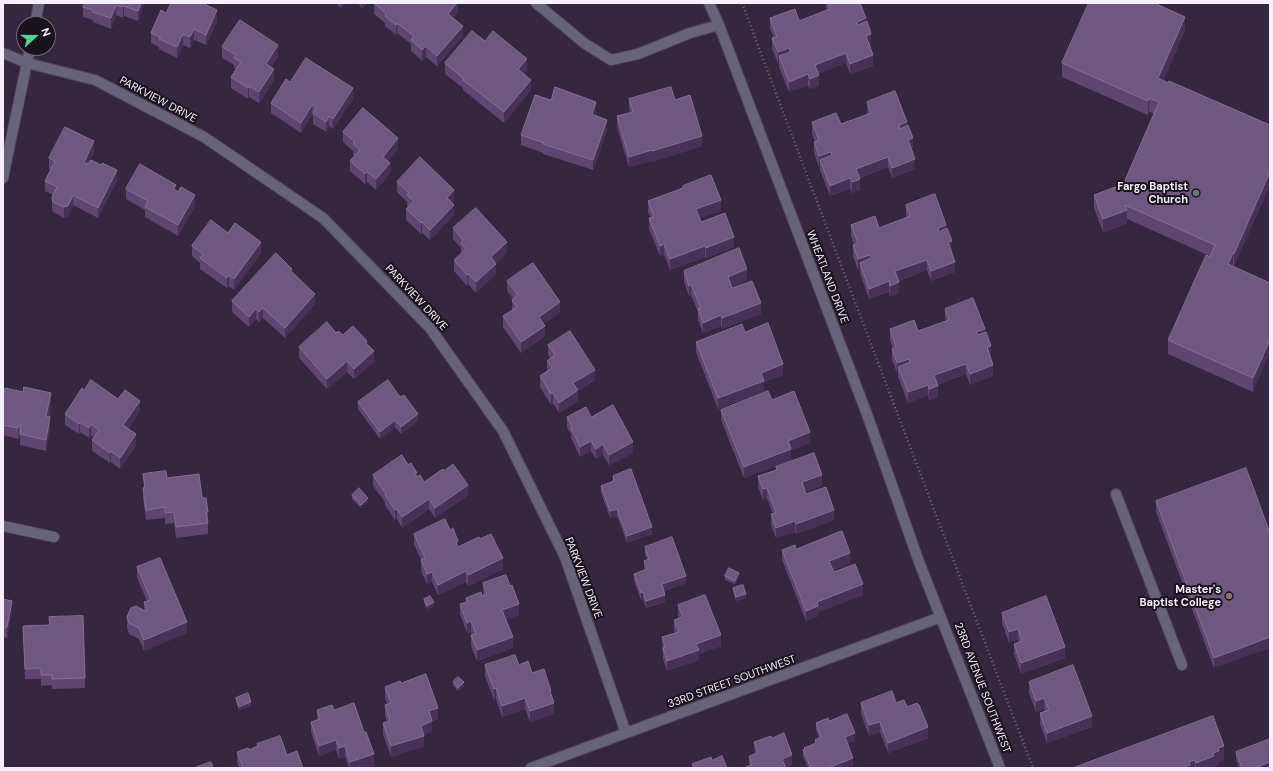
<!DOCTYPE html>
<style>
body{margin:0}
#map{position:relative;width:1273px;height:771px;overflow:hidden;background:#35273f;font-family:"DM Sans",sans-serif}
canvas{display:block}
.frame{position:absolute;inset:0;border:4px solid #f7eefe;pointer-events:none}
.north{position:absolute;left:16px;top:16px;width:40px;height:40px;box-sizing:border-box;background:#19131e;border:1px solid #726b78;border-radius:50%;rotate:69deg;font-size:11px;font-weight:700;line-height:16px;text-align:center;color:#f7eefe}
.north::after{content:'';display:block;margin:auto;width:14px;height:18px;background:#54d396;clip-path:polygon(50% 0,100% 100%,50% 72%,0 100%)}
</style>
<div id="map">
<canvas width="1273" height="771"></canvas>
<div class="frame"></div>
<div class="north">N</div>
</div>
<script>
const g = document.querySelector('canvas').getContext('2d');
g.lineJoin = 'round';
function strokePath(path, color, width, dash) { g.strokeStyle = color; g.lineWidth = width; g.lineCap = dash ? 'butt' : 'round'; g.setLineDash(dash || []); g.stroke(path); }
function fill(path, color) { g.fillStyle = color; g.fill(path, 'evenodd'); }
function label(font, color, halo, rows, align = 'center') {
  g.font = font + ' "DM Sans",sans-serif'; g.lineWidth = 4; g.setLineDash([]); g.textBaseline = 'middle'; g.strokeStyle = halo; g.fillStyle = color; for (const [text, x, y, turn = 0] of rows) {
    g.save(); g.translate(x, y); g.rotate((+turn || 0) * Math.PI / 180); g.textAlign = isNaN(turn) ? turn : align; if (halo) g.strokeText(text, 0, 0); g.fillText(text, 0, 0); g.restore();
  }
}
const path = new Path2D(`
 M742,3C838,258 935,513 1033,768`);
const minor = new Path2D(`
 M536,3L584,43L611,60L638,54L690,33L719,25
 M709,3L719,25L868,417L919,562L1000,768
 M35,24L39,3
 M3,53L27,63L95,80L204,137L323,218L430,328L503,431L565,557L626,733
 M3,178L30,48
 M1116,494L1182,665
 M3,526L54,537
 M531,768L941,617`);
const wall = new Path2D(`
 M85,3H144L138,21L124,16L123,18L116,15L111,29L93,22V20L83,17V7Z
 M336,3H347L341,8Z
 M358,3H367L362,8Z
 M374,3H458V12L453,18L463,36L437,66L426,57L422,61L411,51V44L397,33L396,35L385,26V23L374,14Z
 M826,3H860L871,44L869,45L873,66L850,74L846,63L818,74L819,86L810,89L808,85L789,92L779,67V62L778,63L772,49V38H774L770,29V18L799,21L826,10Z
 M166,13L217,21L206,45L194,40L190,48L183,45L177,58L159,49V47L151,43V33Z
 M1185,30L1163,81L1270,125L1234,267L1270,283L1253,392L1168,354V340L1210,256L1127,219V224L1103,232L1094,208V195L1120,192L1154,114L1149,111L1148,115L1062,77V63Z
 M485,41L527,69L524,74L531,90L504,123L463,90V88L445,74V63Z
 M222,47L278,56L271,67L274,80L259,103L249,97L248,99L231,88V77L236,70L234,68V65L222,58Z
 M353,99L333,129L329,126L326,132L313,124V116L312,115L301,133L271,113V103Z
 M629,99L675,100L702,146L652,162V161L629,167L617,127V116L630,113L629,109Z
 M551,100L596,112L595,116L607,130L593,170L543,154V153L521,145V135Z
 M867,102L907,126L913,148L912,149L915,169L892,178L888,167L860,178V190L852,193L850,189L830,196L820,170V166L819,167L814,153V142H815L812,133V122L841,124L868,114L867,112Z
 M343,132L398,149L388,161L390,173L376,190L367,182L365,184L350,171V161L354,156L353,155V151L343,142Z
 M94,152L88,164L117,181L98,218L73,205L68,216L64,218L53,212L52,208V197L53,195L45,191V181L51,170L49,169V158Z
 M397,182L454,200L452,203L454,215L430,240L422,233L421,234L406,220V209L408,207L407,206V202L397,192Z
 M683,186L721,211L700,218L701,222L734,247L706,258L705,257L670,270L664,254L660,256L649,229V218H651L648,212V201L683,188Z
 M126,189L176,191L195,206L178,236L145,217V210L126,199Z
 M906,205L946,229L952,251L955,272L931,281L927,270L899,281V293L890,296L889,292L869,299L860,273V269L858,270L853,256V245H854L851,236V225L879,228L907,217L906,215Z
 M453,228L507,253L496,263V274L476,293L468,284L467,286L454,271V260L461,254V248L453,239Z
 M228,233L261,253L234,290L229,286L227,288L200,269V263L192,256V246Z
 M684,271L747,280L732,286V288L761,314L722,329L721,326L703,333L698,320V312L691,295L689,296L684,282Z
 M292,273L315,304L285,338L263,318L259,322L256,319L249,327L232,312V301Z
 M507,281L560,312L543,324L545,336L521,353L503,327V316L512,310V300L513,299L507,291Z
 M945,309L985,333L991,356L990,357L993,376L970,385L966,374L937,385L938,397L929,400L928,395L908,403L898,377V373H897L892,360V349H893L890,340V329L918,331L946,321L945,319Z
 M745,332L783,375L764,382V391L718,409L696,352V342Z
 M336,333L367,344L374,362L354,379L347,372L327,389L299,358V347Z
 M548,345L595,380L578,391V401L559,413L553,403L551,405L540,387V376L547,371V361L550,358L548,355Z
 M84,390L118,399L140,411L128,429L136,445L120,469L111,462L110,463L92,451V440L94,437L91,435L89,438L80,432L79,434L65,425V414Z
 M3,400L51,404L49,416L50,427L46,451L20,445V435L18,439L3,435Z
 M772,400L810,443L791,450V460L744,478L721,420V410Z
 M358,402L418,421L401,434L395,427L380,439L358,409Z
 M567,417H591L633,453L609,465L603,455L596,459L591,451L580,457L571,438V434L567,428Z
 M776,467L822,486L805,492L806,494L834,520L796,534L795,532L776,538L771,525V514H773L767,498L763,500L758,487V476L776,470Z
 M1246,468L1214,668L1156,512V501Z
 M444,471L468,495L435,518L429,509L402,528L397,519L395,520L385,505V502L373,486V475L417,477L424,482Z
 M143,474L167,478L202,498L208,512V534L176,538L174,523L165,524V518L146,520L143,498V488H144Z
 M613,476L652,534L627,543L617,516L610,518L601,493V486L613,481Z
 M352,495L368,501L361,508L352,499Z
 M414,534L458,547L503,569L468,586L466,582L438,595L432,582L427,584L421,571V560L414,544Z
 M645,547L686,583L664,591L665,602L646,608L643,599L641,600L634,581V574L645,570L644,568V561L647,560L645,554Z
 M796,549L850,563L833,570L834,572L863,595L818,612V616L806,621L782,560V550Z
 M137,567L187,633L144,651L139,639L129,634L127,628V617L144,610V602L147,601L137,578Z
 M725,576H739L735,584L725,580Z
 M483,583L519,615L506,619L513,648L477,661L471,646V635H472L471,632L467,633L460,614V604L466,602V598L484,596L483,594Z
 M733,588L746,598L736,601L733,592Z
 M3,599L12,611L7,638L4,637Z
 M424,599L434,606L427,609L424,603Z
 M678,605L721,646L699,654V660L667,671L663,659L662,637L675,633L674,630V620L679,618L678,616Z
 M1002,613L1065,658L1021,674L1014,654V644L1019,642L1018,639L1009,643L1002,623Z
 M49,617L85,678V688L52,689V685L41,686V679H25L23,626L49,625Z
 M485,665H519L532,673L551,696L554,714L530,722L525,709L502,717L496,699L494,700L485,676Z
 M453,682L464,686L458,691L453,686Z
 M1029,682L1092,727L1047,743L1040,724V713L1045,711L1044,709L1036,712L1029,693Z
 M401,683L438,719L432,721V732L424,735V746L391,757L383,734V723L387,722L385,716V705L387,704L385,697V687Z
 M236,698L251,706L239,710L236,702Z
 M861,703H896L907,707L928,738L888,753L880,732L869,736L861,714Z
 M317,710H334L374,765L365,768H349L345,757L339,759L336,750L319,756L311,732V722L317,720Z
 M1213,716L1224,760L1219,762V765L1214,767V768H1073Z
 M829,721L855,741L847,744L853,765L846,768H808L803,757V750H804V748L815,744V740L819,738L816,730V723Z
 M772,738L792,765L749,766V756L755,754L754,742Z
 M257,744L287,755L303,768H239L237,762V752L249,750L257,747Z
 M1236,752L1270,768H1239L1236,759Z`);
const shadedWall = new Path2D(`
 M141,3H144L138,21V11Z
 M341,3H347L341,8Z
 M362,3H367L362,8Z
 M457,3H458V12L448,24V14Z
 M116,5V15L111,29V18Z
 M124,6V16L123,18V7Z
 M217,10V21L206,45V35Z
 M1185,17V30L1158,92V78Z
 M866,18V29L857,32V22Z
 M397,23V33L396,35V25Z
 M463,26V36L437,66V56Z
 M194,29V40L190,48V37Z
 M183,34V45L177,58V47Z
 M871,34V44L866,47V36Z
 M278,45V56L266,75V64Z
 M426,46V57L422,61V50Z
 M789,48V58L779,56V62L778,63V52Z
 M846,53V63L815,75V65Z
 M873,55V66L850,74V64Z
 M527,59V69L518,80V69Z
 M274,69V80L259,103V92Z
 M808,74V85L789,92V82Z
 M819,75V86L810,89V79Z
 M531,80V90L504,123V112Z
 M249,86V97L248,99V88Z
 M353,88V99L333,129V119Z
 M1149,98V111L1148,115V101Z
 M596,102V112L592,125V114Z
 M312,105V115L301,133V123Z
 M329,116V126L326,132V122Z
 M607,120V130L593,170V160Z
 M907,122V133L899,136V125Z
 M702,136V146L652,162V151Z
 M398,138V149L383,167V157Z
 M913,138V148L908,150V140Z
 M94,141V152L84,172V162Z
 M652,150V161L629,167V157Z
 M831,152V162L820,160V166L819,167V156Z
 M888,157V167L856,179V169Z
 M915,159V169L892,178V168Z
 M390,163V173L376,190V179Z
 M117,170V181L98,218V208Z
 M367,172V182L365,184V174Z
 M1270,172V186L1234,267V254Z
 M850,178V189L830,196V186Z
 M860,179V190L852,193V182Z
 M454,190V200L447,208V198Z
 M73,195V205L68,216L64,218V207Z
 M195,195V206L178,236V225Z
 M721,200V211L696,220V209Z
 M454,205V215L430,240V230Z
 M1127,210V224L1103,232V219Z
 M422,222V233L421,234V223Z
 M946,225V236L938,239V228Z
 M734,237V247L706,258V248Z
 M952,241V251L948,253V242Z
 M261,242V253L234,290V279Z
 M507,242V253L491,268V257Z
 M664,244V254L660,256V246Z
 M705,246V257L670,270V259Z
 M1233,253V266L1228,264Z
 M870,255V265L860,263V269L858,270V259Z
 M927,260V270L895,282V271Z
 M955,262V272L931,281V271Z
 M496,264V274L476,293V282Z
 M747,269V280L728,288V277Z
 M468,274V284L467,286V275Z
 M229,275V286L227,288V278Z
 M889,281V292L869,299V289Z
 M899,282V293L890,296V286Z
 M691,285V295L689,296V286Z
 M315,294V304L285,338V328Z
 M560,302V312L539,327V317Z
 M761,303V314L722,329V318Z
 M263,308V318L259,322V312Z
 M256,309V319L249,327V317Z
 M721,315V326L703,333V323Z
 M545,326V336L521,353V342Z
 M985,329V340L976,343V332Z
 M1270,340V353L1253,392V378Z
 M991,346V356L987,358V347Z
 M374,351V362L354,379V369Z
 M909,359V369L898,367V373H897V363Z
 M347,361V372L327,389V379Z
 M783,364V375L764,382V391L718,409V398L761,373Z
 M966,364V374L934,386V375Z
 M993,365V376L970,385V374Z
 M595,370V380L578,391V401L559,413V403L573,383Z
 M928,385V395L908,403V392Z
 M938,386V397L929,400V389Z
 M51,393V404L46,426V416Z
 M553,393V403L551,405V394Z
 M140,401V411L123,436V425Z
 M418,414V421L401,434V427Z
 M50,417V427L46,451V440Z
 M395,420V427L380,439V432Z
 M80,422V432L79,434V424Z
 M91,424V435L89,438V428Z
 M19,425V435L18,439V428Z
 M810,432V443L791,450V460L744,478V467L788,441Z
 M136,434V445L120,469V458Z
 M591,441V451L580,457V447Z
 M633,442V453L609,465V455Z
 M603,444V455L596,459V449Z
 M111,451V462L110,463V453Z
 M822,475V486L802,493V482Z
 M468,485V495L435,518V508Z
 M767,488V498L763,500V489Z
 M368,498V501L361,508V505Z
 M429,499V509L402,528V517Z
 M397,509V519L395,520V510Z
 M617,509V516L610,518V511Z
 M834,510V520L796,534V524Z
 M795,521V532L776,538V528Z
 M652,527V534L627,543V536Z
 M458,541V551L456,542Z
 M850,553V563L829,571V561Z
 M503,558V569L468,586V575Z
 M466,571V582L438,595V585Z
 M432,572V582L427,584V574Z
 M739,573V576L735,584V581Z
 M686,576V583L662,591V584Z
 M863,584V595L818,612V616L806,621V611L817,602Z
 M643,592V599L641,600V593Z
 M746,594V598L736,601V597Z
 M665,595V602L646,608V601Z
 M12,601V611L7,638V627Z
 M434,602V606L427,609V606Z
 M519,604V615L502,621V610Z
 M471,621V632L467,633V623Z
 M187,622V633L144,651V640Z
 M4,627V637L3,644V634Z
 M1018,629V639L1009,643V632Z
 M721,635V646L699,654V660L667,671V661L696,644Z
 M513,637V648L477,661V650Z
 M1270,637V648L1214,668V658Z
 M1065,647V658L1021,674V663Z
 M464,682V686L458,691V688Z
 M496,688V699L494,700V689Z
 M525,698V709L502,717V706Z
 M1044,698V709L1036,712V701Z
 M251,702V706L239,710V707Z
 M554,703V714L530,722V711Z
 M438,708V719L429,722V711Z
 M1092,716V727L1047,743V733Z
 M432,721V732L421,736V726Z
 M880,722V732L869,736V725Z
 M928,727V738L888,753V743Z
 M855,733V741L845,745V737Z
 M424,736V746L391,757V746Z
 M336,740V750L319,756V746Z
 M345,746V757L339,759V748Z
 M1224,746V760L1219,762V765L1214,767V768H1196V763L1213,753L1218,748Z
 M374,754V765L365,768H350V762Z
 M792,755V765L786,768L782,759Z
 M853,758V765L846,768H828Z
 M1195,760V768H1182L1189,762Z
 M1270,762V768H1255Z`);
const building = new Path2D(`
 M85,3H141L138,11L124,6L123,7L116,5L111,18L93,12V10L83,7Z
 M171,3H202L217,10L206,35L194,29L190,37L183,34L177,47L159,39L160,37L151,33L161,10L166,13Z
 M374,3H457L448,14L463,26L437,56L426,46L422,50L411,40L414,36L397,23L396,25L385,16L386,14Z
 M828,3H860L866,18L857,22L858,25L867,21L871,34L866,36L873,55L850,64L846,53L815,65L819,75L810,79L808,74L789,82L779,56L791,52L789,48L778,52L772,38L777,37L770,18L795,9L799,21L830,9Z
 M1089,3H1154L1185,17L1158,78L1168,83L1169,81L1270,125V172L1234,254L1233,253L1228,264L1270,283V340L1253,378L1168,340L1206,255L1210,257L1215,245L1125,205L1127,210L1103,219L1094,195L1118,186L1120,192L1159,102L1149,98L1148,101L1062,63Z
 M240,20L278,45L266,64L274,69L259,92L249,86L248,88L231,77L241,62L234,58L236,55L222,47Z
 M472,31L485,41L493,31L527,59L518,69L531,80L504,112L463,80L464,79L445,63Z
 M306,58L353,88L333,119L329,116L326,122L313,113L316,107L312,105L301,123L271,103L286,79L290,82Z
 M555,87L596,102L592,114L607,120L593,160L543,144L544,143L521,135L535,95L551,100Z
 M671,87L675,100L690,95L702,136L652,151V150L629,157L617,116L633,112L629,99Z
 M895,91L907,122L899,125L900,129L908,125L913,138L908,140L915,159L892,168L888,157L856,169L860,179L852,182L850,178L830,186L820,160L832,155L831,152L819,156L814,142L819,140L812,122L836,113L841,124L871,113L867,102Z
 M363,108L398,138L383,157L390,163L376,179L367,172L365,174L350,161L360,150L353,144L355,142L343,132Z
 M65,127L94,141L84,162L88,164L91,160L101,165L102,163L117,170L98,208L73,195L68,206L64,207L53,202L52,197L57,187L45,181L55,161L49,158Z
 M420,157L454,190L447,198L454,205L430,230L422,222L421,223L406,209L414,201L407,195L409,193L397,182Z
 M140,164L176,185L174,189L178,192L181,187L195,195L178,225L145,207L148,201L126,189Z
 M711,175L721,200L696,209L701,222L725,213L734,237L706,248L705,246L670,259L664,244L660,246L649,218L654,217L648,201L683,188V186Z
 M935,194L946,225L938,228L939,232L947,228L952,241L948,242L955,262L931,271L927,260L895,271L899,282L890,286L889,281L869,289L860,263L871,258L870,255L858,259L853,245L858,243L851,225L875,216L879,228L910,216L906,205Z
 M476,208L507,242L491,257L496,264L476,282L468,274L467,275L454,260L466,249L461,243L463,240L453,228Z
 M211,220L228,233L235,223L261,242L234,279L229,275L227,278L200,258L203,254L192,246Z
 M739,248L747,269L728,277L732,288L752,281L761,303L722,318L721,315L703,323L698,309L701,308L691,285L689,286L684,271Z
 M276,253L292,269L291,271L315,294L285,328L263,308L259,312L256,309L249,317L232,301Z
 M533,263L560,302L539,317L545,326L521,342L503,316L517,307L512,300L518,295L507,281Z
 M973,298L985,329L976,332L978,335L986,332L991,346L987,347L993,365L970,374L966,364L934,375L938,386L929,389L928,385L908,392L898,367L910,362L909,359L897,363L892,349L896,347L890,329L914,320L918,331L949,320L945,309Z
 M327,322L336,333L338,331L343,335L353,326L367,341L366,343L374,351L354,369L347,361L327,379L299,347Z
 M768,323L783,364L761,373L764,381L718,398L696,342L742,324L745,332Z
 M570,331L595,370L573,383L578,390L559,403L553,393L551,394L540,376L552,368L547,361L555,355L548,345Z
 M91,380L118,399L125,390L140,401L123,425L136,434L120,458L111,451L110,453L92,440L99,430L91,424L89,428L80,422L79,424L65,414L82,388L84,390Z
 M388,380L400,397L404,395L418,414L401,427L395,420L380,432L358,402Z
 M24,387L51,393L46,416L50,417L46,440L20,434L21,425H19L18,428L3,425V400L5,388L23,392Z
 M768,391L772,400L794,391L810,432L788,441L791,449L744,467L721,410Z
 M613,405L633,442L609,455L603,444L596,449L591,441L580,447L571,428L572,427L567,417L586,407L591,417Z
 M814,453L822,475L802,482L806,494L826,487L834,510L796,524L795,521L776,528L771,514L776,513L767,488L763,489L758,476L777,470L776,467Z
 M402,455L408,465L411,463L417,473L415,474L417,477L420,475L424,482L443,469L444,471L453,464L468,485L435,508L429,499L402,517L397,509L395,510L385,495L386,494L373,475Z
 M1246,468L1270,533V637L1214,658L1156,501Z
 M631,469L652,527L627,536L617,509L610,511L601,486L614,481L613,476Z
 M166,471L167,478L199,474L202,498H206L208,512H206L208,523L176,527L174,512L165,513V507L146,510L143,488L145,487L143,474Z
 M359,488L368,498L361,505L352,495Z
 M445,519L450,530L453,528L458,541L456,542L458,547L479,537L480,539L491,534L503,558L468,575L466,571L438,585L432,572L427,574L421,560L425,558L414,534Z
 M842,531L850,553L829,561L834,572L855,564L863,584L817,602L818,606L806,611L782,550L795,545L796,549Z
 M672,537L686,576L662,584L665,595L646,601L643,592L641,593L634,574L647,569L644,561L649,559L645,547Z
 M160,558L187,622L144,640L139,628L129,623L127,617L131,608L136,606L145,611L147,610L144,602L151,600L137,567Z
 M729,568L739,573L735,581L725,576Z
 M506,575L510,586L512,585L519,604L502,610L513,637L477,650L471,635L476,634L471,621L467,623L460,604L467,602L466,598L481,592L482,596L487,594L483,583Z
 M743,585L746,594L736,597L733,588Z
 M705,595L721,635L696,644L699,650L667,661L663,648L665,647L662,637L679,632L674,620L683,617L678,605Z
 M430,596L434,602L427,606L424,599Z
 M1046,596L1065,647L1021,663L1014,644L1022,641L1018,629L1009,632L1002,613Z
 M3,599L12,601L7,627H4L3,634Z
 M83,616L85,678L52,679V675H41V668L25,669L23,626L50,625L49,617Z
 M515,655L519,665L528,661L532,673L544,669L551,691H550L554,703L530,711L525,698L502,706L496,688L494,689L485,665Z
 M1073,665L1092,716L1047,733L1040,713L1049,710L1044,698L1036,701L1029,682Z
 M426,674L438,708L429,711L432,721L421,726L424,736L391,746L383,723L390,721L385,705L391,703L385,687L400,681L401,683Z
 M458,677L464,682L458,688L453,682Z
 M892,691L896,703L904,700L907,707L917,703L919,705L928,727L888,743L880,722L869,725L861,703Z
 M248,693L251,702L239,707L236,698Z
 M354,703L364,732H366L374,754L350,762L345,746L339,748L336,740L319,746L311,722L320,719L317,710L332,705L334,710Z
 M847,714L855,733L845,737L853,758L828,768H811L803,750L805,749L804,748L816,743L815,740L821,737L816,723L828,718L829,721Z
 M1213,716L1224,746L1218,748L1219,751L1213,753L1214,756L1196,763L1195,760L1189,762L1190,765L1182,768H1073Z
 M784,733L792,755L782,759L786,768H743L752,765L749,756L758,753L754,742L771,736L772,738Z
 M280,736L287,755L297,751L303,768H243L237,752L248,748L249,750L258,746L257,744Z
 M1270,739V762L1255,768H1242L1236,752Z
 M722,756L727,768H694L692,764L711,757L712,760Z
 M211,762L213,768H194Z`);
const markers = [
 [1196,193,4,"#6b7280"],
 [1229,596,4,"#8d6e63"]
];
const streetNames = [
 ["PARKVIEW DRIVE",158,100,28],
 ["WHEATLAND DRIVE",827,277,69],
 ["PARKVIEW DRIVE",416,298,47],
 ["PARKVIEW DRIVE",583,578,69],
 ["33RD STREET SOUTHWEST",732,682,-20],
 ["23RD AVENUE SOUTHWEST",982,688,69]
];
const poiNames = [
 ["Fargo Baptist",1188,187],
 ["Church",1188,200],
 ["Master's",1221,590],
 ["Baptist College",1221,603]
];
strokePath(minor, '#50435a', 12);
strokePath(path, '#74687d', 2.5, [1, 3]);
strokePath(minor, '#67637a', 10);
fill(wall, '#5f4570');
fill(shadedWall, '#483156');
fill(building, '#70577f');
strokePath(building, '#856f93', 1);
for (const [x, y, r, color] of markers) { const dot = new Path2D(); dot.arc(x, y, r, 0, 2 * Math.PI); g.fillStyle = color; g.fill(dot); strokePath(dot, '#19131e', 1.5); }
label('11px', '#f7eefe', '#19131e', streetNames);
label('bold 11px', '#f7eefe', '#19131e', poiNames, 'right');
</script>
